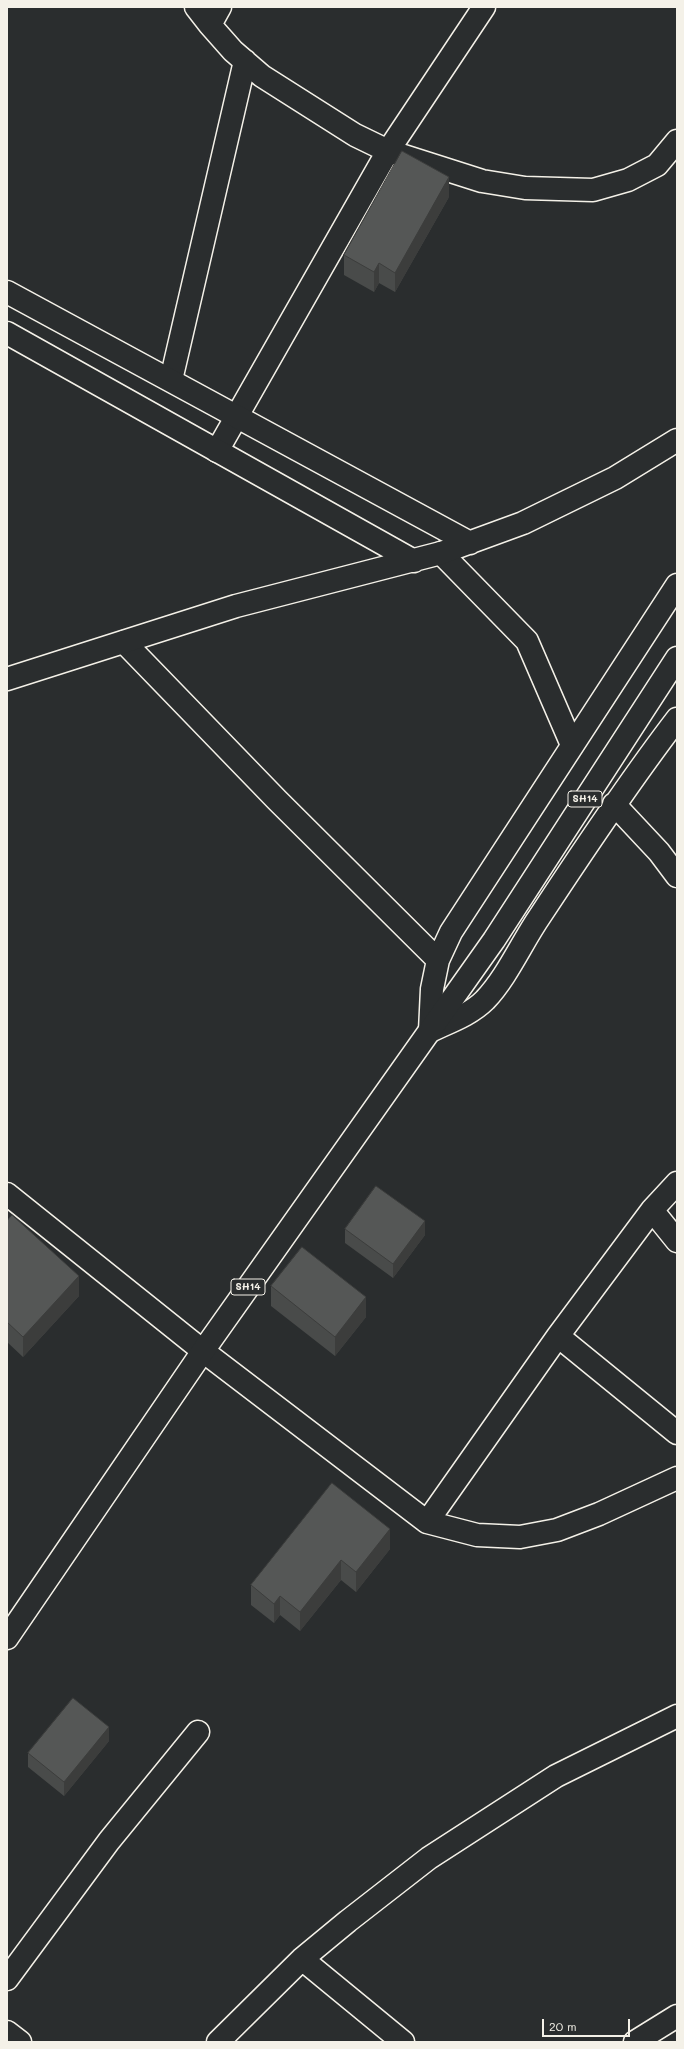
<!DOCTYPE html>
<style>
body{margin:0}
#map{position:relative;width:684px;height:2049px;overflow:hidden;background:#2a2d2e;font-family:Mali,sans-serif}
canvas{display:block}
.frame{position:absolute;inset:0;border:8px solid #f4f1e8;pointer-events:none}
.scale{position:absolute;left:542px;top:2019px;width:88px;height:18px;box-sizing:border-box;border:2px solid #f4f1e8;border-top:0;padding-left:5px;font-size:12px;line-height:14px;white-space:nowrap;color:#f4f1e8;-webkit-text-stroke:3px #2a2d2e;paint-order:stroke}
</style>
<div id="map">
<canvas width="684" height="2049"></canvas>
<div class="frame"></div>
<div class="scale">20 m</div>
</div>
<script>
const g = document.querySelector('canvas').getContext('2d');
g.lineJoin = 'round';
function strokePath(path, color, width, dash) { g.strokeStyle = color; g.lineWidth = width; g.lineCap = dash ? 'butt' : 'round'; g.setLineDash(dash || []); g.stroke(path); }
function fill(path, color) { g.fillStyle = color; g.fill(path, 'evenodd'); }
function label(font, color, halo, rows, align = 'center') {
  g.font = font + ' Mali,sans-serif'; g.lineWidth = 3; g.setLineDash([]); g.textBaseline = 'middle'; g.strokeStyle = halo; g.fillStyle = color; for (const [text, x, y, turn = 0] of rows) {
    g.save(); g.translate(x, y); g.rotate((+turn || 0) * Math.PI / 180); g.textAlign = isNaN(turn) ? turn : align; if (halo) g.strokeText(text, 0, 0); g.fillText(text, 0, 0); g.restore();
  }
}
const street = new Path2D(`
 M196,7L210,25
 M220,7L210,25L233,51L262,76L355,135L388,151L482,181L525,188L593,190L628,180L657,165L677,141
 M171,380L245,61
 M217,451L388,151L484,7
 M441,553L527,641L572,745
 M677,585L451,932L438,960L432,989L430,1031C449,1022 470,1015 485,1000C507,977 522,942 540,916C584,849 628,783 677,719
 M124,642L277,800L438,960
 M614,804L659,852L677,876
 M7,1194L203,1351L427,1522L477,1535L520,1537L557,1530L599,1514L677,1478
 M652,1210L677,1241
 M558,1336L677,1433
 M427,1522L558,1336L652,1210L677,1183
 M302,1959L403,2042
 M7,1979L109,1841L198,1732
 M218,2042L302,1959L348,1921L429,1858L556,1776L677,1716
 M635,2042L677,2016`);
const secondary = new Path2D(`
 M7,292L470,543
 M7,333L414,561
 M7,679L236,606L441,553L523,523L615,478L677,440
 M7,2032L20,2042`);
const primary = new Path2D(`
 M7,1638L203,1351L494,940L677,658`);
const wall = new Path2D(`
 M449,197L395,292L379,283L374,292L344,275V255Z
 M7,1221L79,1296L23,1357L7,1342Z
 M345,1229L425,1235L393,1278L345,1243Z
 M271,1286L366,1317L335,1356L271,1306Z
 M332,1483L390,1549L356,1592L341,1580L300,1631L280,1615L274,1623L251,1605V1585Z
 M109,1741L64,1796L28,1767V1753Z`);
const shadedWall = new Path2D(`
 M449,177V197L395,292V273Z
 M379,263V283L374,292V272Z
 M425,1221V1235L393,1278V1264Z
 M79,1276V1296L23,1357V1337Z
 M366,1297V1317L335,1356V1337Z
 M390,1529V1549L356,1592V1572Z
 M341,1560V1580L300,1631V1612Z
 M280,1596V1615L274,1623V1604Z
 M109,1727V1741L64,1796V1782Z`);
const building = new Path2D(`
 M402,151L449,177L395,273L379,263L374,272L344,255Z
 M376,1186L425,1221L393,1264L345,1229Z
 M12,1215L79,1276L23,1337L7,1322V1221Z
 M302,1247L366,1297L335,1337L271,1286Z
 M332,1483L390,1529L356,1572L341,1560L300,1612L280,1596L274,1604L251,1585Z
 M73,1698L109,1727L64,1782L28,1753Z`);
const shields = [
 [585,799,34],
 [248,1287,34]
];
const shieldNames = [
 ["SH14",585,799],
 ["SH14",248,1287]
];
strokePath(street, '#f4f1e8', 25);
strokePath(secondary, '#f4f1e8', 25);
strokePath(primary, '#f4f1e8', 25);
strokePath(street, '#2a2d2e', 22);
strokePath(secondary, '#2a2d2e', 22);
strokePath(primary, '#2a2d2e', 22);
fill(wall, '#494b4a');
fill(shadedWall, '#3c3d3c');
fill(building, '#555756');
strokePath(building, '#3c3d3c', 1);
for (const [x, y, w] of shields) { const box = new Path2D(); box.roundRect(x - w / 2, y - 8, w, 16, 3); g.fillStyle = '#2a2d2e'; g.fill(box); strokePath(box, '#f4f1e8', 1); }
label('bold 10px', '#f4f1e8', null, shieldNames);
</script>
